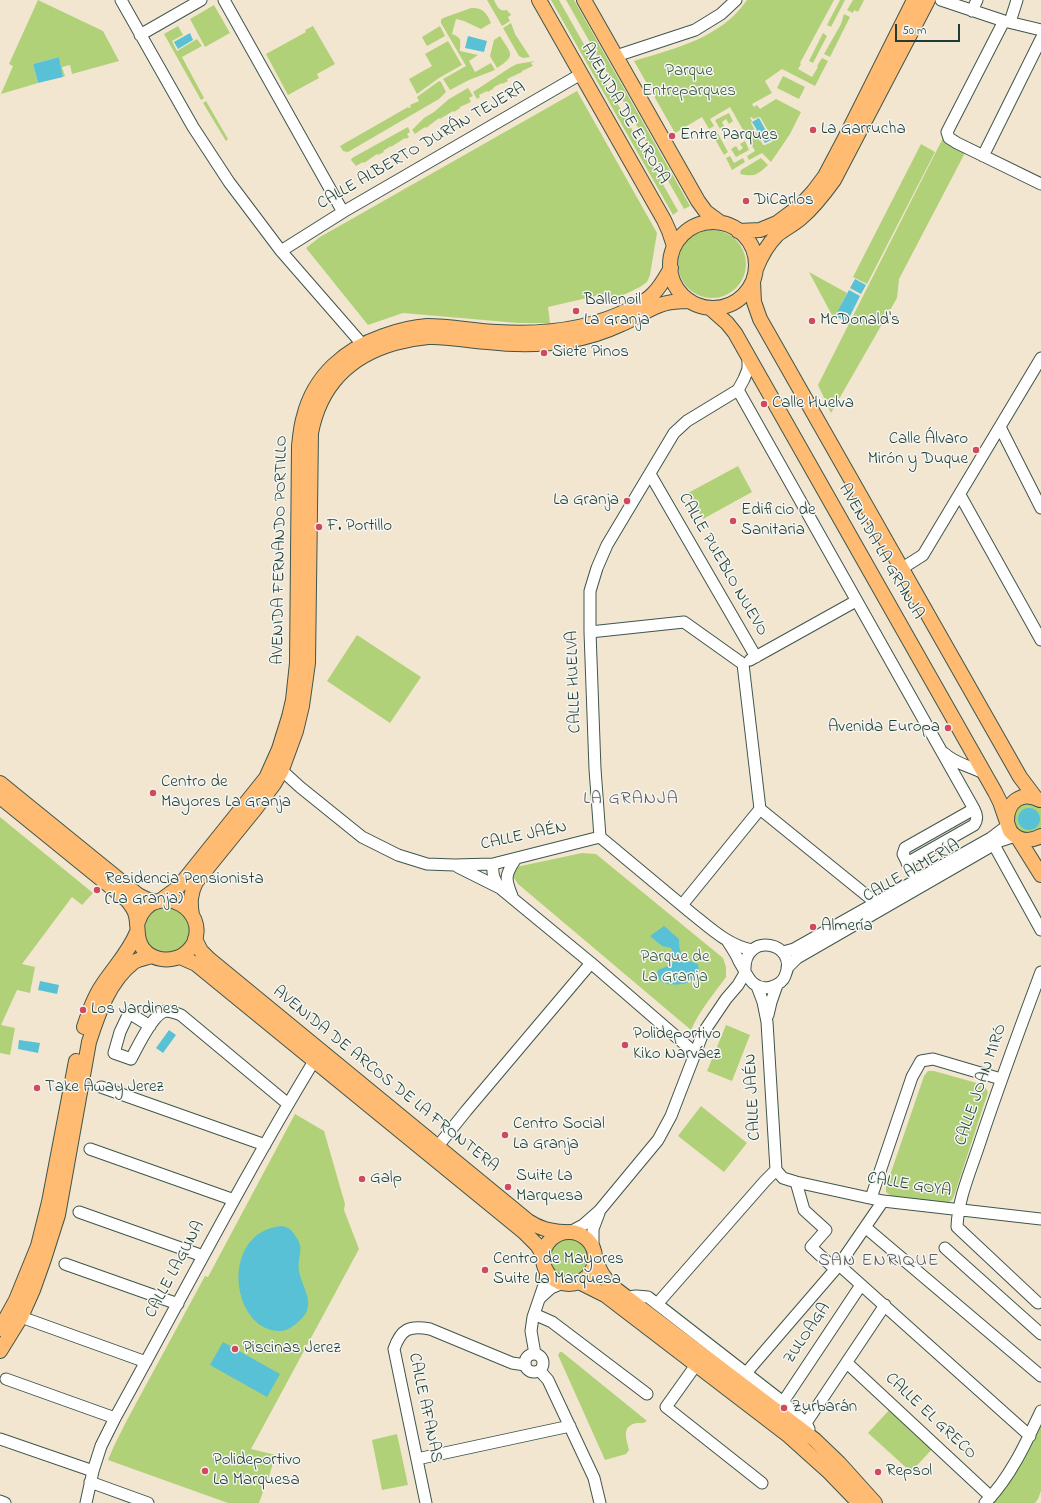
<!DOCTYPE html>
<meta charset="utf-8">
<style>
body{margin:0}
#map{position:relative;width:1041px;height:1503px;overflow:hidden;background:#f2e6d1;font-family:"Indie Flower",sans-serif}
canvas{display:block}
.scale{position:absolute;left:895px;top:24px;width:65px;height:18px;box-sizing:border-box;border:2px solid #1f3d34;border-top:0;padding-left:5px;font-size:12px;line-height:14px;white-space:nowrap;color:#1f3d34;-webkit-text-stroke:3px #f6f6f2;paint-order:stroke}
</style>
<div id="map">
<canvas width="1041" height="1503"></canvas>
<div class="scale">50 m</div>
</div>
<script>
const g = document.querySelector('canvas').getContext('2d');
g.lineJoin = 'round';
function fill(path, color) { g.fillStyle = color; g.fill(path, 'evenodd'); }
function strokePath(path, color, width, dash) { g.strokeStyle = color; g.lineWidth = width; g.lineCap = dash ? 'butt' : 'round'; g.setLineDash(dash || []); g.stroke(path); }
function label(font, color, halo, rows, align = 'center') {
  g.font = font + ' "Indie Flower",sans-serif'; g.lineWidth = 3; g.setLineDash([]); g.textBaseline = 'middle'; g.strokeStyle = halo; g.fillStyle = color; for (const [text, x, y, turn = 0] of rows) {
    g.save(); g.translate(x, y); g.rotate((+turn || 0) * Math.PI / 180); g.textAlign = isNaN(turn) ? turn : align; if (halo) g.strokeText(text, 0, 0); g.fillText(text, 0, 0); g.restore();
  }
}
const green = new Path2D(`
 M38,0L103,31L119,61L72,74L70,65L62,67L65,76L63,77L59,57L33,64L38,83L1,94L13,66L9,64Z
 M487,0H494C497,6 499,12 507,10L509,13H510L511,15L508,17L510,21L502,26Z
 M551,0H559L678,211L673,215Z
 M566,0H574L690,206L684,209Z
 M747,0H834L800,63L801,64L798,69L812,77L818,67L817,66L822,58L828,61L815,86L782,69L765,81L772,93L752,104L754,107L757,105L760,109L776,99L801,112L790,134L771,162L762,153L749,160L747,156L755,151L730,107L710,119L714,126L709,129L702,117L675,133L634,61C676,48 721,38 747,0ZM752,117L753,119L760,117L773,139L772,142L765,145H763L751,123L752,121L750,118Z
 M840,0H845L831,27L827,25Z
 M853,0H864L858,12L854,10L853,13L847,10Z
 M214,5L230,33L205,47L190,19Z
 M471,8C482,7 487,13 491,23L481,29L464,21L456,19L452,34C463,38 460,41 460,51L478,55L469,61L475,72L491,63L495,70L469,80L450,90L443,79L466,66L441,23V20L443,18Z
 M844,14L850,17L830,57L824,54L841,24Z
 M511,23L515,34L530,57L523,58L519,56L503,28Z
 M178,26L183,35L172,41L177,51L197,39L202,46L182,57L204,98L201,100L164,34Z
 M313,26L335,64L317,74L319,78L288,95L266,54L306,32L305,30Z
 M440,26L445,36L427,46L422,37Z
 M823,33L827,36L813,63L809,61Z
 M500,36C511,54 517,55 497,68L490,56L494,40Z
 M448,41L462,65L439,78L417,94L409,79L432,66L425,54Z
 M535,61L531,63L533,66L522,71V72L507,79L508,81L502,84V83L494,87V88L488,92L487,91L479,95L480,97L477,99L473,92L511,67L517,64Z
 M783,76L805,87L799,99L777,88Z
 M439,81L441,82L446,92L439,99L348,152L343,151L340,146L408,107L409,108L411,107L410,105L419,101L417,97Z
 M468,88L473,96L469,98L471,102L460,107V108L454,112L453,111L440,119L439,118L426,128L425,127L415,134L412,130L424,118L434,112L449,99Z
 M577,91L657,233L650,275L647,282L640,287L607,303L604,294L548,307L550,323H518L403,313L368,325L306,248L320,237Z
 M206,101L228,139L226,141L203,103Z
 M729,113L733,121L729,124L726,119L722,122L724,126L720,129L715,120Z
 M408,127L410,132L407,134L409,137L406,139L405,138L391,147V146L383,151L384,152L378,155L377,154L364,163L363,162L356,166L351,160L352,158Z
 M716,130L728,152L724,155L711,132Z
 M943,138L966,151L899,279L897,298L831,413L818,385Z
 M745,141L749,150L736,157L731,149L736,146L739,151L743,148L740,144Z
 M921,144L935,152L867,284L853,277Z
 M730,156L734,163L743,158L745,162L732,170L726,158Z
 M761,158L768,165C757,175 755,177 740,174L741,170Z
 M678 264a34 34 0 1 1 68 0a34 34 0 1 1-68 0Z
 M809,272L847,293L834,319Z
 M738,466L752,492L703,519L688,493Z
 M357,635L421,677L390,723L327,681Z
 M1029,802L1039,806L1041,808V829L1037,833H1022L1014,826L1013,815L1018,806Z
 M0,817L93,893L82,905L72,897L22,964L35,967L30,993L17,990L1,1025L15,1028L10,1055L0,1053Z
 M582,853L596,854L723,958L726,967V977C713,995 700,1010 691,1030L518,884L512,875L516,867Z
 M144 930a23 23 0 1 1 46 0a23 23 0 1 1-46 0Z
 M726,1025L750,1035L732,1081L707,1071Z
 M928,1071H934L984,1085L988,1092L955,1193L952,1200L947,1203L891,1196L886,1192V1187L924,1076Z
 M701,1106L747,1143L724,1172L678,1136Z
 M295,1114L324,1131L345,1204L344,1210L359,1249L251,1449L276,1455L267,1482H262V1492H263L259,1503H228L108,1460L114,1446L127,1420L205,1276L208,1277Z
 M548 1257a20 20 0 1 1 40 0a20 20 0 1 1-40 0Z
 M560,1352H562L647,1421C643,1424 642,1423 638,1423C620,1425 627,1440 629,1450L626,1454L605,1460L558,1355Z
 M891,1408L933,1448L911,1472L868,1433Z
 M1041,1415V1491L1038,1499L1035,1503H987Z
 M397,1434L408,1485L382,1490L372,1440Z`);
const water = new Path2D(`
 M190,33L193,40L178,49L174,42Z
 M468,36L487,41L484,52L465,48Z
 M59,57L63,77L38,83L33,64Z
 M759,118L771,140L765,143L752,122Z
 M855,279L866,285L861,294L850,288Z
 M849,290L860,296L847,322L835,316Z
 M1018 819a11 11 0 1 1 22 0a11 11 0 1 1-22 0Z
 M664,926L679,939C679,948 680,957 689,961C692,962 695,963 698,964C705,991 649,990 658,970L672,964L675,958L671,948L662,946L650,936Z
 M40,981L59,985L57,994L38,990Z
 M169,1030L176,1035L163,1053L156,1048Z
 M19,1040L40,1043L38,1053L18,1049Z
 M282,1226C287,1227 291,1229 294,1234C306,1249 297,1254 299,1271C303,1292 319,1305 297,1323C292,1327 287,1331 280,1331C230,1331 219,1231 282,1226Z
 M223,1342L280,1374L267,1397L210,1365Z`);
const minor = new Path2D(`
 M121,0L193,127L229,182L281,251L362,344
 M224,0L343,212
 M941,0L1004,21L1041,30
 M972,11L977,0
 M1004,21L947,132L949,138L957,143L1041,184
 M1010,22L1017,0
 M140,35L201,0
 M616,56L695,30L721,14L736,0
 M983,156L1041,39
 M281,251L343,212L581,74
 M738,390L974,809L905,848L903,854L916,880
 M1000,427L1041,508
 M650,474L756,657
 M960,495L1041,640
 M901,569L923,555L1041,358
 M590,632L684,622L743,664L760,809L876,903
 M750,660L856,601
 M944,753C955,764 971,766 985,774
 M277,766L300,787L362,837L398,855L427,864L454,865L493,864L600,837
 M600,837L595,769L590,632V591L597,568L607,545L674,433L687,421L738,390L744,379L748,369V356
 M600,837C630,862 660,887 690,912C709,927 727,945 752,950
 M994,845L1041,930
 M907,863L974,825C978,819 977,815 974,809
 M493,864C492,874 494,880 500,888L591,963L695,1053
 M458,867L500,888
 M512,896C505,879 505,875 515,860
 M682,905L760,809
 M728,942C732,948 736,954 739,961C747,974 752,992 771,987C777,985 783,982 785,976C800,942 743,930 745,971
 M783,952L794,949L991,838L1007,826
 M787,968L797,958L1000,841L1015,836
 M757,986L763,1002L767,1022L776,1170
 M768,1015L771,1002L777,985
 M150,1026L129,1013L120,1032L114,1053L131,1059C137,1048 153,1013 166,1011C171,1011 176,1013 181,1015L288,1104
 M101,1087L265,1145
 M438,1146L466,1111L591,963
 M90,1149L234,1200
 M776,1170L783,1178L796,1182L883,1201L1041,1219
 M796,1182L804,1210L826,1230L811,1247L835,1269
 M871,1198L912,1077L921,1061L933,1059L1001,1079
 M79,1212L203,1256
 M865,1227L1041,1376
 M570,1232L583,1225L600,1210L658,1140L671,1116L703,1033L726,999L738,985L745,973
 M593,1248V1229L599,1213
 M945,1248L1041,1334
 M65,1264L178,1304
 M839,1265L1030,1436
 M627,1297L636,1296L648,1297L783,1402L806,1423
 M540,1298L551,1288L563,1283
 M1038,1303L957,1227C958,1198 971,1170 980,1142C999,1085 1020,1028 1041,972
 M657,1304L765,1181L776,1170
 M534,1314L552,1322L647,1394
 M21,1317L146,1362
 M525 1363a9 9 0 1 1 18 0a9 9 0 1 1-18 0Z
 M535,1354L531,1331L533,1317L545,1282L546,1269
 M847,1363L991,1497
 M696,1365L666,1407L762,1483
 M540,1371L548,1380L594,1478L600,1503
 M746,1373L839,1265L883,1201
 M6,1379L115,1418
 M783,1402L861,1285
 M809,1429L806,1423L885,1305
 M0,1439L93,1471
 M417,1459L570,1426
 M90,1482L148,1503
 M0,1501L5,1503
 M86,1503L93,1471L101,1446L115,1418C181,1299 243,1178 314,1061
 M426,1503L394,1349C401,1329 409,1325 430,1329L512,1363L525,1365
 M985,1503C1010,1478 1026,1443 1041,1411`);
const major = new Path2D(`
 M539,0L664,220L669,231L674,246
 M584,0L698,201L706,212L721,223
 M670 265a43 43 0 1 1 86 0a43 43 0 1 1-86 0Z
 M738,231L760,230L777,223L800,206L813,192L825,176L845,138L914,0
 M756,269C761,256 767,245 777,235C784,229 793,225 800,219C813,208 824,194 834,180L928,0
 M753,281L754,302L760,319L1020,777L1035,797
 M710,308L727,323L735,333L995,792L1000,802L1010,831C1018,841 1030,842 1041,836
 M0,783L138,895L146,899L156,902
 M0,797L127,900C131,905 135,910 136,916C139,929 135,943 147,953C155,959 166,961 176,958C184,956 190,950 194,943C208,910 162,883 142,913C140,916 139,920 137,924
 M1007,821C1007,801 1022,791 1040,800
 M1018,838L1041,875
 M160,901L175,890L181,884L266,778L279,749L289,717L293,700L297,663L299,446C300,436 301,425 304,416C314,376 345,349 383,336C397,331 412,327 427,326C451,326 474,331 497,332C543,335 590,330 632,308C640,304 648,300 654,293C661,286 666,276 671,268
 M192,915C190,903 190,894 196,882L256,808L274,784L281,772L296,731L302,706L308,663L311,433C320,386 349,356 395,343C406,340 417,338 428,337C448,336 468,341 488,342C514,345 541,345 567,341C586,338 605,332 622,324C636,318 649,308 663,304C672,301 681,301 690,301
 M195,939L201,951L209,959L528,1221C540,1229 550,1231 564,1232
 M180,957L196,964L524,1232L537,1245L543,1255
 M84,1027C89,1012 94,997 103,984C115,966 129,952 137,932
 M543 1258a26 26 0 1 1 52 0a26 26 0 1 1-52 0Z
 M595,1256C598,1269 603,1277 613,1287L815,1440L839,1463L875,1503
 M579,1282L605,1295L789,1436L828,1471L859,1503
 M0,1329L16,1300L38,1246L49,1202L76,1061
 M0,1351L21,1317L33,1290L44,1259L58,1215L89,1042C98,1014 109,981 134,962C139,959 146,958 152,956`);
const markers = [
 [813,130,4,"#d1495b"],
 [672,136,4,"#d1495b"],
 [746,201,4,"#d1495b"],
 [576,311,4,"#d1495b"],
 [812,321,4,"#d1495b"],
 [544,353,4,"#d1495b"],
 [764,404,4,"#d1495b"],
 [976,450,4,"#d1495b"],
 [627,501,4,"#d1495b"],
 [733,521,4,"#d1495b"],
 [319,527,4,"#d1495b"],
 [948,728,4,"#d1495b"],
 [153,793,4,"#d1495b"],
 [97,890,4,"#d1495b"],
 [813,927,4,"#d1495b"],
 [83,1010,4,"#d1495b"],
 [625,1045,4,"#d1495b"],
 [37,1088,4,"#d1495b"],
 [505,1135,4,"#d1495b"],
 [362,1179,4,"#d1495b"],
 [508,1187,4,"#d1495b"],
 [485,1270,4,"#d1495b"],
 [235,1349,4,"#d1495b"],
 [784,1408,4,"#d1495b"],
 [205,1471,4,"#d1495b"],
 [878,1472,4,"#d1495b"]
];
const parkNames = [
 ["Parque",689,72],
 ["Entreparques",689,92],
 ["Parque de",675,958],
 ["La Granja",675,978]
];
const streetNames = [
 ["AVENIDA DE EUROPA",624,114,60],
 ["CALLE ALBERTO DURÁN TEJERA",422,147,-30],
 ["AVENIDA FERNANDO PORTILLO",281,550,-89],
 ["AVENIDA LA GRANJA",880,552,60],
 ["CALLE PUEBLO NUEVO",722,565,60],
 ["CALLE HUELVA",575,682,-92],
 ["CALLE JAÉN",524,837,-12],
 ["CALLE ALMERÍA",912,872,-30],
 ["AVENIDA DE ARCOS DE LA FRONTERA",385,1080,39],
 ["CALLE JOAN MIRÓ",982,1085,-71],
 ["CALLE JAÉN",754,1097,-93],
 ["CALLE GOYA",909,1186,9],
 ["CALLE LAGUNA",176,1270,-62],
 ["ZULOAGA",808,1334,-56],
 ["CALLE AFANAS",424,1408,78],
 ["CALLE EL GRECO",930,1417,43]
];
const poiNames = [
 ["La Garrucha",821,130],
 ["Entre Parques",680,136],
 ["DiCarlos",754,201],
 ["Ballenoil",584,301],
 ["La Granja",584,321],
 ["McDonald's",820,321],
 ["Siete Pinos",552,353],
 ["Calle Huelva",772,404],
 ["Calle Álvaro",968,440,"right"],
 ["Mirón y Duque",968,460,"right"],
 ["La Granja",619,501,"right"],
 ["Edificio de",741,511],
 ["Sanitaria",741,531],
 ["F. Portillo",327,527],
 ["Avenida Europa",940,728,"right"],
 ["Centro de",161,783],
 ["Mayores La Granja",161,803],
 ["Residencia Pensionista",105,880],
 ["(La Granja)",105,900],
 ["Almería",821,927],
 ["Los Jardines",91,1010],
 ["Polideportivo",633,1035],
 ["Kiko Narváez",633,1055],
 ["Take Away Jerez",45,1088],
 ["Centro Social",513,1125],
 ["La Granja",513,1145],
 ["Suite La",516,1177],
 ["Marquesa",516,1197],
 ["Galp",370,1179],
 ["Centro de Mayores",493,1260],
 ["Suite La Marquesa",493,1280],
 ["Piscinas Jerez",243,1349],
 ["Zurbarán",792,1408],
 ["Polideportivo",213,1461],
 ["La Marquesa",213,1481],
 ["Repsol",886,1472]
];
const neighbourhoodNames = [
 ["LA GRANJA",631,800],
 ["SAN ENRIQUE",879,1262]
];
fill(green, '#b1d178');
fill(water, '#58c1d5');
strokePath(minor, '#3f564c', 13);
strokePath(major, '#3f564c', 16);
strokePath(minor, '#fff', 11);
strokePath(major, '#febb71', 14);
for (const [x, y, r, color] of markers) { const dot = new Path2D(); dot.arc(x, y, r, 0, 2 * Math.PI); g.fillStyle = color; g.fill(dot); strokePath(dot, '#f6f6f2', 1.5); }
label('17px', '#3c5b42', '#f6f6f2', parkNames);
label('17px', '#1f3d34', '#f6f6f2', streetNames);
label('17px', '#1f3d34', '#f6f6f2', poiNames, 'left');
g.letterSpacing = '1px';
label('18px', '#5c5b62', '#f6f6f2', neighbourhoodNames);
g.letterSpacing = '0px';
</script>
